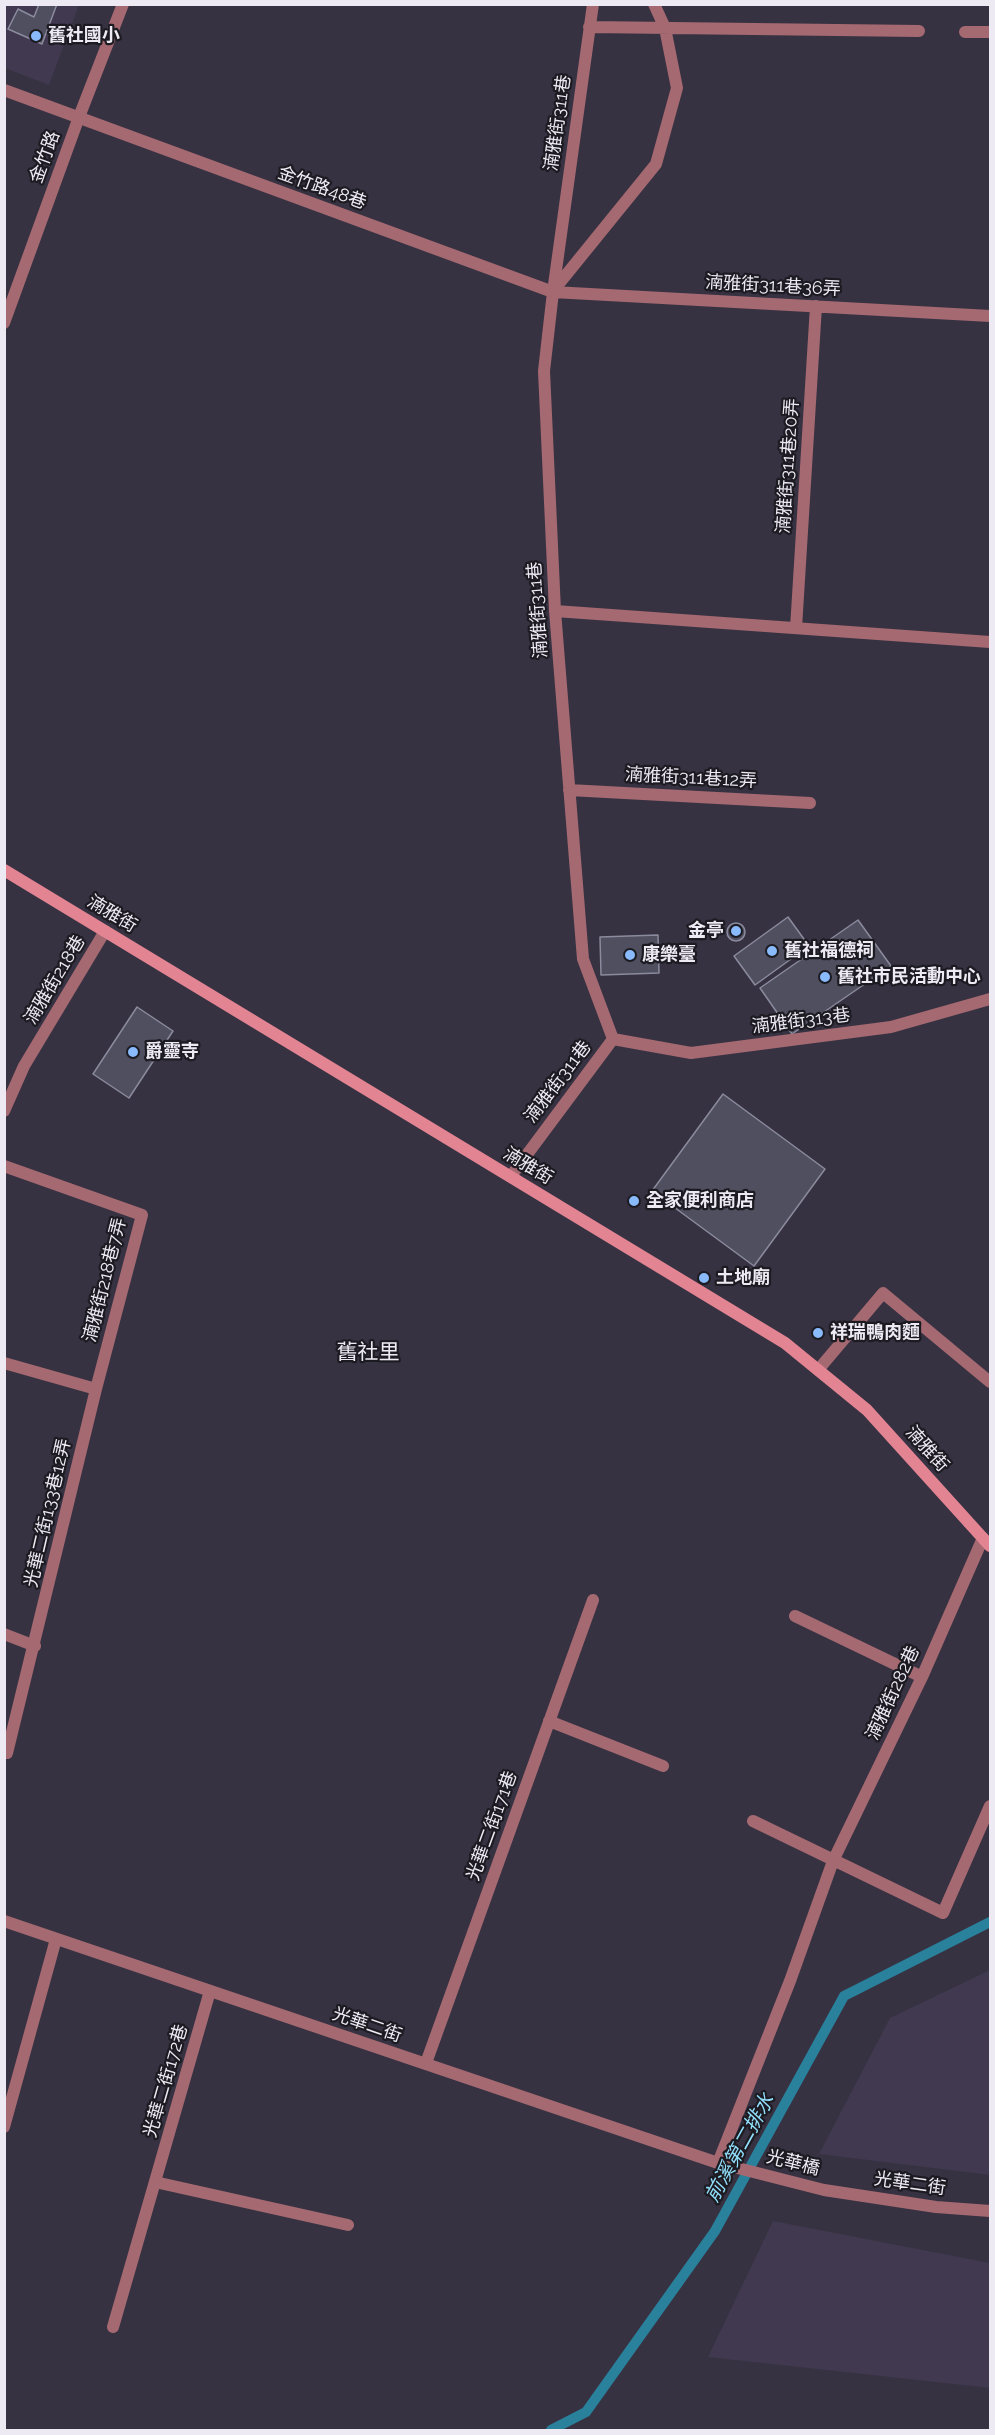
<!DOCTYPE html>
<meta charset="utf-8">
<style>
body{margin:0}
#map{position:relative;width:995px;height:2435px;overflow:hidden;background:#373242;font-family:Raleway,sans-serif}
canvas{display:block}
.frame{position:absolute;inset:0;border:6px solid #edeaf4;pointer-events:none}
</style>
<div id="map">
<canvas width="995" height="2435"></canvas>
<div class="frame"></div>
</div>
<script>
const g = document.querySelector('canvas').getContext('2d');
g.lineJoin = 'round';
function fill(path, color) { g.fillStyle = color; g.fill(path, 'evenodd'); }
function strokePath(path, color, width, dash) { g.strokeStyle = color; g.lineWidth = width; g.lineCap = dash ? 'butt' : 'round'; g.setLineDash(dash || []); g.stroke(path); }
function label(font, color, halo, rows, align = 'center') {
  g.font = font + ' Raleway,"Noto Sans TC",sans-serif'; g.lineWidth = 4.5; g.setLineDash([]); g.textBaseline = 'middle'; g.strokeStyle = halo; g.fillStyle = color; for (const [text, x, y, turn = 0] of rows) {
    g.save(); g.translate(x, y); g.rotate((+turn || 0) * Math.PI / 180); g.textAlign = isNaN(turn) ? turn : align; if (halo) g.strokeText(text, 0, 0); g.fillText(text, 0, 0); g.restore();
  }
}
const built = new Path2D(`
 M4,5H79L49,85L5,68Z
 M990,1970V2175L819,2154L890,2018Z
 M773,2221L990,2263V2388L708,2357Z`);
const stream = new Path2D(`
 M551,2430L586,2412L715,2231L844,1996L990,1922`);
const building = new Path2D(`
 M39,4H57L42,44L8,29L18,9L34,17Z
 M788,917L809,946L755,985L734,956Z
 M858,920L891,966L792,1034L760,988Z
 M727 932a9 9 0 1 1 18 0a9 9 0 1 1-18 0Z
 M658,935L659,973L601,975L600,937Z
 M137,1007L173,1031L129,1098L93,1074Z
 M723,1094L825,1169L754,1266L652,1191Z`);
const lane = new Path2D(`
 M593,4L553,292L544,371L555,611L583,959L613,1039
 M589,27L919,31
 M965,32H990
 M4,90L553,292L990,316
 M553,291L656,164L677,88L665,28L654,4
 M555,611L990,642
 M796,628L816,306
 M569,790L810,803
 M613,1039L691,1053L891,1027L990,999
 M4,1111L24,1066L105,931
 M4,1166L142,1215L96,1389L7,1753
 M511,1176L613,1039
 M4,1363L96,1389
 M818,1370L883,1293L990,1382
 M795,1616L922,1677
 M4,1634L35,1646
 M549,1721L663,1766
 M753,1821L943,1913L990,1806
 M426,2063L593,1600
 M4,2127L56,1939
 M718,2163L790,1981L833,1861L922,1677L983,1538
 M155,2182L348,2225
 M113,2327L210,1991`);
const street = new Path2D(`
 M4,323L79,117L123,4
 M4,1921L718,2163L824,2190L936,2207L990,2211`);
const secondary = new Path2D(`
 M4,870L785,1343L867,1410L990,1546`);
const markers = [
 [36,36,6,"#89bafc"],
 [736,931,6,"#89bafc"],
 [772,951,6,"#89bafc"],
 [630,955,6,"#89bafc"],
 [825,977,6,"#89bafc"],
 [133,1052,6,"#89bafc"],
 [634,1201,6,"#89bafc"],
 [704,1278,6,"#89bafc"],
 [818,1333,6,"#89bafc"]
];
const poiNames = [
 ["舊社國小",48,36],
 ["金亭",724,931,"right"],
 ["舊社福德祠",784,951],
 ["康樂臺",642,955],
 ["舊社市民活動中心",837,977],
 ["爵靈寺",145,1052],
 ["全家便利商店",646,1201],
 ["土地廟",716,1278],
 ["祥瑞鴨肉麵",830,1333]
];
const streetNames = [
 ["湳雅街311巷",558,123,-82],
 ["金竹路",45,157,-70],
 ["金竹路48巷",322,188,20],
 ["湳雅街311巷36弄",773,286,3],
 ["湳雅街311巷20弄",788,466,-86],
 ["湳雅街311巷",538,610,-94],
 ["湳雅街311巷12弄",691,778,3],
 ["湳雅街",112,914,31],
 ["湳雅街218巷",55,980,-59],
 ["湳雅街313巷",801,1021,-7],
 ["湳雅街311巷",558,1082,-53],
 ["湳雅街",528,1166,31],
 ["湳雅街218巷7弄",105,1280,-76],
 ["湳雅街",927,1449,48],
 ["光華二街133巷12弄",48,1513,-77],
 ["湳雅街282巷",893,1693,-65],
 ["光華二街171巷",492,1826,-70],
 ["光華二街",367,2025,19],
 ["光華二街172巷",166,2081,-74],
 ["光華橋",793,2163,14],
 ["光華二街",910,2184,8]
];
const waterNames = [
 ["前溪第二排水",740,2148,-61]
];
const quarterNames = [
 ["舊社里",368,1353]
];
fill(built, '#40394f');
strokePath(stream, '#2a819c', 10);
fill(building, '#4f4f60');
strokePath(building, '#8b8b9e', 1.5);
strokePath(lane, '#a56971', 12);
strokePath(street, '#a56971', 12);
strokePath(secondary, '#e38493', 12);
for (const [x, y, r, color] of markers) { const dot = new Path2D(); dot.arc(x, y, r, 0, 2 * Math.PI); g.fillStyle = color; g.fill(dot); strokePath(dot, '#1d1b22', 2); }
label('bold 18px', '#edeaf4', '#1d1b22', poiNames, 'left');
label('18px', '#edeaf4', '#1d1b22', streetNames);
label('italic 20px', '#90defa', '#1d1b22', waterNames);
label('21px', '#edeaf4', '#1d1b22', quarterNames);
</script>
